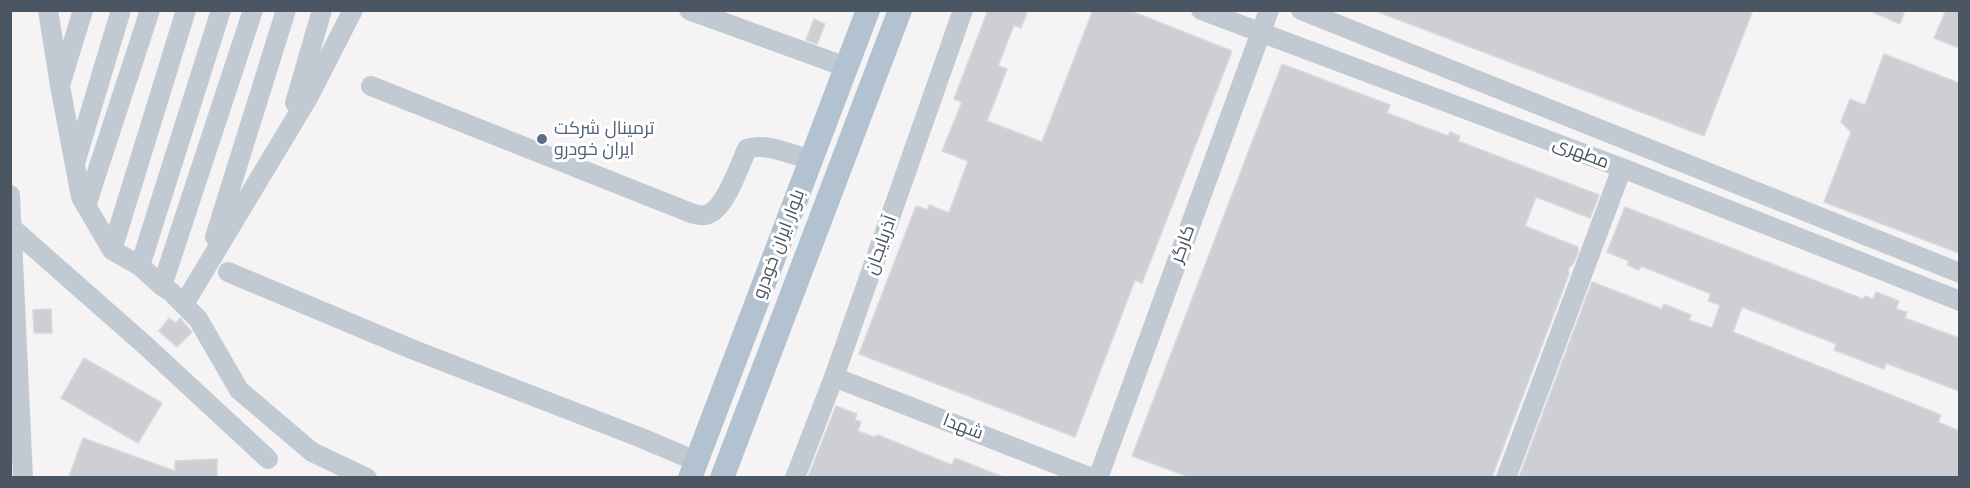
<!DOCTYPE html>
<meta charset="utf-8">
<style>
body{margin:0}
#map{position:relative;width:1970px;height:488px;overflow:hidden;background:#f5f3f3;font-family:Montserrat,sans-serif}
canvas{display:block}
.frame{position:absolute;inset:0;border:12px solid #4a5661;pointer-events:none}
</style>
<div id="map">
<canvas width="1970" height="488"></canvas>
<div class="frame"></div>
</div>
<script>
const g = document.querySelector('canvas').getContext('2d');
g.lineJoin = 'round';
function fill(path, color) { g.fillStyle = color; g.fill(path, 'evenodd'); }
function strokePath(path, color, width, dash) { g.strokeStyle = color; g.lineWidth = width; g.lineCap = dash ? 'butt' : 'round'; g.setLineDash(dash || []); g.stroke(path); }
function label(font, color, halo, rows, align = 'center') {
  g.font = font + ' Montserrat,Cairo,sans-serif'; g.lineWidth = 6; g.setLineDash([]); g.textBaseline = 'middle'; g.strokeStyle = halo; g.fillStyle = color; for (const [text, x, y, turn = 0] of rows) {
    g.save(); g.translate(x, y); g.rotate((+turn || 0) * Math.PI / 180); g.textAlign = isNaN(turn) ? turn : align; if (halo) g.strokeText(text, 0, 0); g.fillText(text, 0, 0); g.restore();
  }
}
const building = new Path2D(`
 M988,10H1028L1021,28L1014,25L998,66L1007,69L987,121L1042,142L1093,10H1128L1232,51L1142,283L1135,280L1075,437L859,354L916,206L928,210L929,205L949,213L968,161L942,151L962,102L954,99Z
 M1373,10H1753L1704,136Z
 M1868,10H1905L1900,24Z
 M1946,10H1959V48L1934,38Z
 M814,19L825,24L817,44L806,40Z
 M1884,54L1959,83V253L1824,202L1851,132L1841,122L1850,99L1865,105Z
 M1282,64L1390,105L1387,113L1448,136L1450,132L1460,136L1458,141L1599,195L1590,218L1536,197L1525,226L1578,247V253L1573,264L1568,269L1569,274L1492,477H1189L1132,456Z
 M1625,207L1863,299L1865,296L1873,299L1876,292L1899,301L1896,309L1907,312L1905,318L1959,338V391L1886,363L1884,369L1834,350L1836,344L1742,307L1733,332L1941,415L1938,422L1959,431V477H1519L1592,282L1662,309L1664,304L1691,315L1689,320L1712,328L1720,305L1708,301L1711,294L1641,266L1639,270L1627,265L1629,261L1607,252Z
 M51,309L52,333H34L33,310Z
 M169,318L176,323L180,318L192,332L177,347L159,331Z
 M84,358L162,403L138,443L61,398Z
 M836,406L857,414L855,420L861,422L858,431L874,437L878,435L952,465L955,458L1003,477H808Z
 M83,438L175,471V461L217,459V477H69Z`);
const minor = new Path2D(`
 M48,10L60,86L81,197L112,250L140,266L162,286
 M253,10L162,286L171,292L198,319L239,390L312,452L367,478
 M689,10L846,67
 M1201,10L1622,168L1960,301
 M1301,10L1960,273
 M61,82L83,10
 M371,86L691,213C695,214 701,216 705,215C725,212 739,166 747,149C766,142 792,155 811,160
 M295,103L322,10
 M75,163L121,10
 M10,195L23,478
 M86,206L150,10
 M12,228L146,346L268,459
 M215,237L286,10
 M112,250L186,10
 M140,266L221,10
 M228,272L414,350L639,437L696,461
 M184,304L309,96L353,10
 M834,377L1092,478
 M795,478L834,377L963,10
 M1098,478L1269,10
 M1506,478L1622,168`);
const major = new Path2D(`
 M690,478L868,10
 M722,478L900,10`);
const markers = [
 [542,139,6,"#5c6f8a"]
];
const serviceNames = [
 ["ترمینال شرکت",554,129],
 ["ایران خودرو",554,150]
];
const streetNames = [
 ["مطهری",1581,153,21],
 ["بلوار ایران خودرو",779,244,-69],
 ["کارگر",1183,244,-70],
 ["آذربایجان",881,245,-70],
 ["شهدا",963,427,21]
];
fill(building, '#cdcfd5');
strokePath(building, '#d7d9de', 1.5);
strokePath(minor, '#c1cad2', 20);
strokePath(major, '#b3c2d1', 24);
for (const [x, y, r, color] of markers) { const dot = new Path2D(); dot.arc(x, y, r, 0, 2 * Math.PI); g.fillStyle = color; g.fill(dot); strokePath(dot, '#fff', 2); }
label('18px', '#4e5e75', '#fff', serviceNames, 'left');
label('18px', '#4a5661', '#fff', streetNames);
</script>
